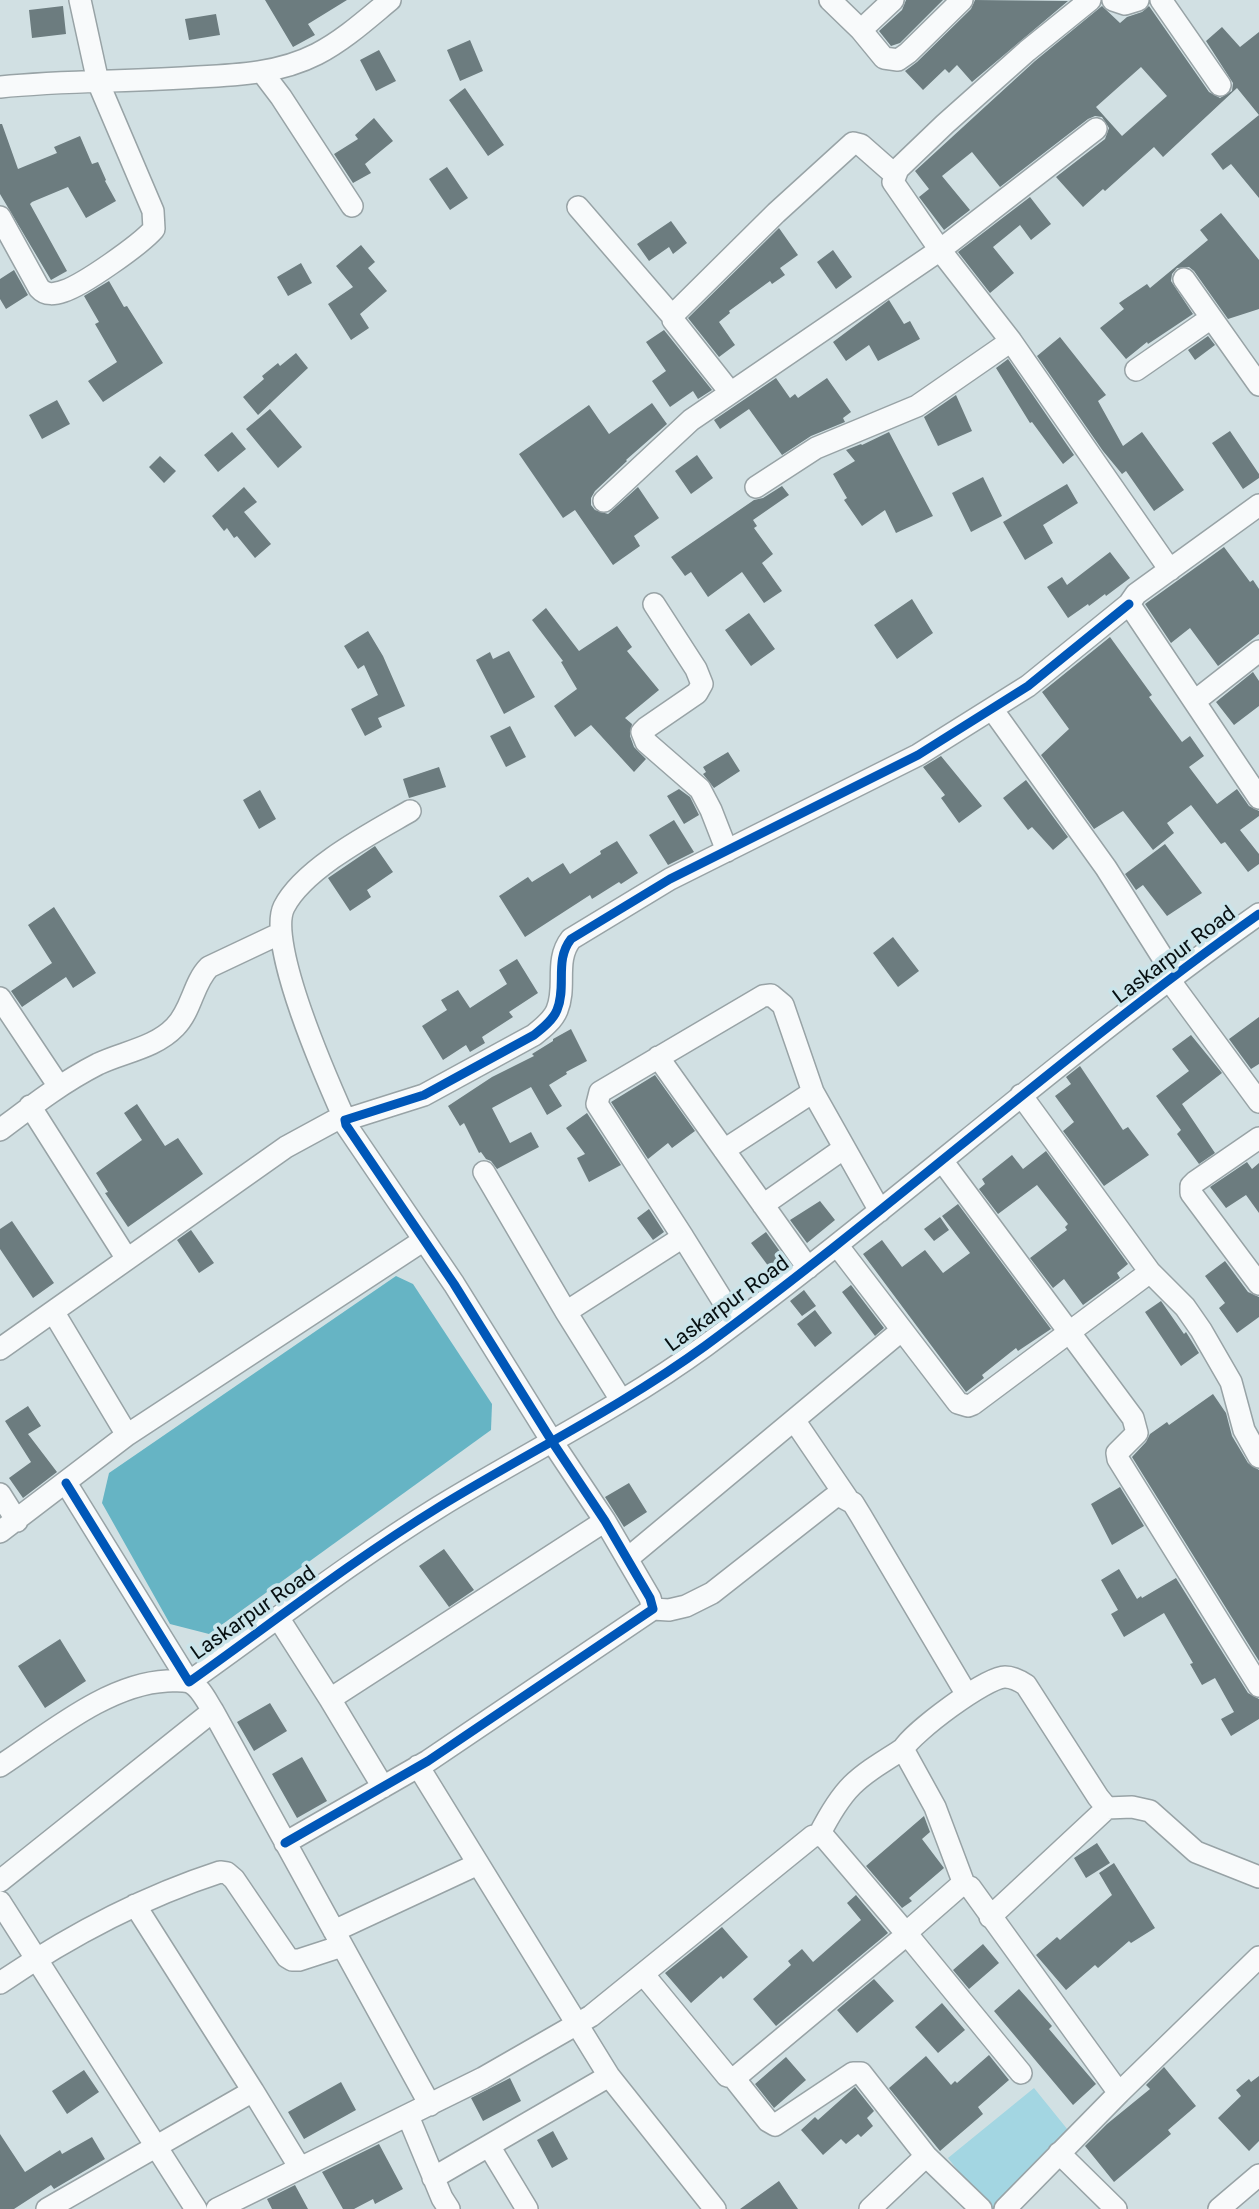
<!DOCTYPE html>
<style>
body{margin:0}
canvas{display:block;background:#d1e0e3}
</style>
<canvas width="1259" height="2209"></canvas>
<script>
const g = document.querySelector('canvas').getContext('2d');
g.lineJoin = 'round';
function fill(path, color) { g.fillStyle = color; g.fill(path, 'evenodd'); }
function strokePath(path, color, width, dash) { g.strokeStyle = color; g.lineWidth = width; g.lineCap = dash ? 'butt' : 'round'; g.setLineDash(dash || []); g.stroke(path); }
function label(font, color, halo, rows, align = 'center') {
  g.font = font + ' Roboto,sans-serif'; g.lineWidth = 7; g.setLineDash([]); g.textBaseline = 'middle'; g.strokeStyle = halo; g.fillStyle = color; for (const [text, x, y, turn = 0] of rows) {
    g.save(); g.translate(x, y); g.rotate((+turn || 0) * Math.PI / 180); g.textAlign = isNaN(turn) ? turn : align; if (halo) g.strokeText(text, 0, 0); g.fillText(text, 0, 0); g.restore();
  }
}
const green = new Path2D(`
 M1034,2088L1072,2135L998,2209H988L948,2158Z`);
const water = new Path2D(`
 M396,1276L413,1284L492,1404L491,1430L209,1634L170,1624L102,1503L109,1473Z`);
const building = new Path2D(`
 M265,0H347L308,24L315,35L293,47Z
 M906,0H943L900,43L891,46L879,31L902,10Z
 M975,0L1068,1L972,82L957,65L949,73L945,69L923,90L905,71L917,62L971,9Z
 M63,6L66,34L32,38L29,10Z
 M1102,6L1120,23L1127,17L1142,12L1149,6L1209,92L1220,98L1232,91L1233,83L1206,41L1222,27L1240,47L1259,32V198L1231,164L1223,170L1211,154L1259,115L1237,88L1163,157L1154,147L1105,191L1103,189L1083,207L1056,177L1105,139L1109,128L1102,117L1095,116L1088,119L1000,187L972,152L942,176L970,210L944,230L919,197L929,189L915,171L1035,61ZM1141,67L1167,96L1122,136L1096,107Z
 M216,14L220,35L189,40L185,19Z
 M470,40L483,71L460,81L447,50Z
 M379,50L396,81L376,91L360,60Z
 M465,88L504,145L488,156L449,100Z
 M374,118L393,141L365,164L371,173L353,183L334,154L358,139L355,135Z
 M0,124H2L18,169L57,153L54,147L80,136L92,164L98,162L106,180L105,181L116,201L86,218L68,187L32,202L30,204L67,271L51,280L0,194Z
 M447,167L468,198L450,210L429,179Z
 M1030,197L1051,224L1031,240L1020,225L993,247L1014,273L990,293L958,252Z
 M1221,213L1259,260V309L1228,319L1194,271L1189,267L1177,268L1172,274L1171,281L1193,314L1148,344L1147,342L1126,359L1100,328L1124,309L1119,303L1147,284L1150,288L1208,240L1200,230Z
 M671,221L687,243L673,254L669,247L649,261L637,244Z
 M779,228L798,255L780,268L785,275L772,284L770,281L729,311L730,313L719,322L735,345L719,357L688,318Z
 M361,245L375,262L368,268L387,291L360,314L369,328L351,340L328,304L353,287L336,266Z
 M833,250L852,277L836,289L817,262Z
 M301,263L312,283L288,296L277,277Z
 M14,270L28,295L6,309L0,299V279Z
 M109,281L124,307L127,306L163,363L103,402L88,381L117,362L95,324L99,322L84,296Z
 M889,300L904,324L910,321L920,339L878,361L869,345L846,361L833,342Z
 M664,330L712,390L698,399L693,391L670,407L652,381L666,371L646,342Z
 M1208,336L1215,345L1195,360L1188,350Z
 M1060,337L1106,395L1098,401L1123,446L1142,432L1184,490L1154,511L1126,471L1122,474L1103,451L1037,356Z
 M296,353L308,368L258,415L243,397L264,379L262,376L278,363L280,366Z
 M1008,359L1074,455L1063,464L1032,422L1030,423L996,368Z
 M776,378L790,398L795,394L798,398L827,378L851,412L843,418L845,422L811,436L782,455L749,409L720,429L714,420Z
 M956,395L972,431L938,446L924,417Z
 M57,400L70,424L42,439L29,415Z
 M652,403L667,424L626,460L627,461L595,491L591,498V505L595,510L608,514L638,487L659,518L634,536L640,546L613,565L575,510L563,518L519,454L589,405L609,434Z
 M270,409L302,447L278,468L246,429Z
 M1230,431L1259,474V478L1243,489L1212,443Z
 M232,432L246,449L218,472L204,455Z
 M889,432L933,516L896,533L885,510L862,526L844,500L847,498L833,474L855,461L846,450L861,444L862,445Z
 M697,455L713,478L691,494L675,471Z
 M160,456L176,471L164,483L149,467Z
 M983,477L1002,516L971,532L952,493Z
 M1067,484L1078,503L1043,525L1053,543L1025,560L1003,522Z
 M782,486L789,495L753,520L757,526L754,528L773,554L762,563L782,591L764,603L742,572L708,597L691,572L685,576L671,557L754,500L763,498Z
 M244,487L257,502L244,512L271,544L255,558L237,536L234,538L227,528L224,531L212,516Z
 M1224,547L1250,582L1253,580L1259,589V634L1218,666L1190,628L1171,643L1145,604Z
 M1110,552L1130,578L1106,596L1105,594L1089,606L1088,604L1068,618L1047,587L1062,577L1067,585Z
 M912,599L933,633L897,659L874,625Z
 M546,608L579,651L617,626L632,647L627,651L659,690L625,718L632,724L630,736L634,747L646,759L634,772L591,725L575,737L554,706L577,689L561,662L563,661L532,620Z
 M749,613L775,649L751,666L725,630Z
 M368,631L383,656L405,706L378,718L382,727L365,736L351,709L378,695L364,665L358,669L344,646Z
 M1110,637L1152,695L1149,697L1182,742L1190,736L1204,756L1189,767L1217,804L1237,789L1249,806L1259,811V816L1240,830L1259,854V864L1248,872L1225,842L1221,844L1191,805L1167,823L1174,833L1153,850L1123,811L1094,829L1041,755L1069,729L1042,692Z
 M509,651L535,697L504,714L476,660L490,652L493,659Z
 M1253,672L1259,681V706L1234,725L1216,702Z
 M510,726L526,757L506,767L490,736Z
 M728,752L740,771L714,788L703,774L706,772L703,767Z
 M941,756L982,806L959,823L941,798L945,795L923,767Z
 M439,767L446,787L409,798L403,779Z
 M1026,780L1068,837L1053,850L1032,827L1028,830L1003,798Z
 M679,789L690,797L699,815L684,824L667,796Z
 M260,790L276,819L259,829L243,800Z
 M674,820L694,852L668,865L649,835Z
 M617,841L638,873L621,884L619,882L592,899L590,895L525,937L499,896L528,877L532,882L563,863L570,874L601,854L600,851Z
 M1165,844L1202,893L1167,916L1143,885L1136,890L1125,874Z
 M375,846L393,872L367,890L371,897L350,911L328,878Z
 M54,907L96,973L73,988L66,977L22,1007L11,991L52,963L28,925Z
 M893,937L919,971L898,987L873,953Z
 M517,959L538,993L509,1012L513,1017L482,1037L485,1043L470,1052L466,1045L443,1060L422,1026L447,1010L441,1000L458,990L470,1008L507,984L499,970Z
 M1259,1017V1064L1251,1069L1229,1039Z
 M571,1029L587,1061L566,1072L567,1074L549,1085L562,1106L547,1115L531,1087L492,1108L510,1143L531,1132L539,1147L497,1169L491,1161L486,1159L481,1152L479,1153L464,1123L460,1126L448,1106L492,1077L534,1056L532,1054L553,1041V1039Z
 M1191,1035L1222,1073L1182,1104L1215,1153L1199,1164L1177,1134L1181,1130L1156,1096L1189,1071L1172,1049Z
 M1080,1066L1123,1130L1128,1127L1149,1155L1104,1186L1063,1131L1074,1122L1055,1096L1071,1084L1066,1077Z
 M655,1075L695,1131L672,1148L668,1143L648,1159L611,1102Z
 M137,1104L165,1146L178,1138L203,1174L128,1227L105,1193L108,1192L96,1173L142,1140L124,1113Z
 M587,1113L621,1165L589,1182L577,1158L585,1154L566,1128Z
 M1046,1151L1128,1264L1117,1273L1120,1278L1083,1305L1064,1279L1053,1288L1030,1258L1067,1230L1065,1227L1068,1224L1037,1185L998,1214L979,1189L985,1184L982,1179L1012,1155L1023,1169Z
 M1247,1162L1252,1169L1259,1163V1213L1246,1195L1226,1208L1210,1187Z
 M820,1201L835,1220L807,1243L790,1220Z
 M958,1204L1051,1329L1018,1351L1016,1348L982,1375L984,1378L966,1392L863,1254L882,1240L902,1267L925,1250L943,1273L970,1253L942,1216Z
 M649,1209L664,1232L653,1240L637,1218Z
 M940,1217L949,1230L934,1241L924,1229Z
 M12,1221L54,1283L33,1298L0,1249V1229Z
 M191,1230L214,1263L199,1273L177,1240Z
 M766,1232L789,1264L775,1275L751,1243Z
 M1225,1261L1248,1292L1259,1297V1317L1237,1333L1219,1308L1225,1303L1205,1276Z
 M851,1285L884,1328L875,1336L842,1292Z
 M804,1290L816,1306L802,1316L790,1301Z
 M1161,1301L1184,1334L1186,1332L1199,1353L1181,1366L1145,1312Z
 M815,1310L832,1333L815,1347L797,1324Z
 M1213,1394L1226,1413L1232,1436L1248,1463L1259,1470V1661L1132,1457L1146,1442L1150,1434L1167,1422L1169,1425Z
 M28,1406L41,1426L28,1434L57,1472L23,1498L9,1478L31,1462L5,1421Z
 M629,1483L647,1512L624,1527L605,1497Z
 M1120,1487L1144,1526L1112,1545L1091,1504Z
 M444,1549L474,1590L449,1607L419,1566Z
 M1119,1569L1137,1599L1141,1596L1142,1598L1176,1578L1248,1693L1259,1699V1719L1231,1736L1221,1719L1234,1712L1215,1678L1202,1685L1190,1664L1193,1663L1164,1613L1124,1637L1111,1614L1118,1610L1101,1580Z
 M60,1639L86,1681L45,1708L18,1666Z
 M270,1703L287,1731L254,1751L237,1722Z
 M302,1757L327,1801L297,1818L272,1774Z
 M924,1816L930,1832L922,1839L944,1868L909,1898L912,1901L902,1908L866,1866Z
 M1097,1843L1110,1863L1086,1878L1074,1858Z
 M1114,1863L1155,1928L1131,1943L1129,1941L1098,1968L1095,1965L1066,1990L1036,1955L1057,1937L1060,1940L1112,1895L1099,1873Z
 M856,1895L888,1933L776,2026L753,1999L791,1965L788,1961L802,1949L813,1962L861,1920L847,1903Z
 M722,1927L748,1957L723,1979L721,1976L691,2003L665,1973Z
 M983,1944L999,1963L969,1989L953,1970Z
 M874,1979L894,2001L857,2033L837,2010Z
 M1019,1989L1052,2026L1049,2029L1096,2084L1073,2105L994,2011Z
 M942,2003L965,2030L938,2053L915,2027Z
 M989,2055L1009,2080L978,2107L983,2114L940,2151L889,2088L926,2056L951,2085L955,2081L957,2083Z
 M786,2057L806,2080L774,2108L755,2084Z
 M1164,2067L1196,2106L1168,2130L1171,2134L1114,2182L1085,2146L1107,2124L1150,2089L1146,2085Z
 M84,2070L99,2092L67,2114L52,2091Z
 M1259,2076V2141L1249,2151L1218,2118L1241,2096L1236,2090L1249,2079L1251,2082Z
 M510,2078L521,2101L483,2121L471,2098Z
 M341,2082L356,2110L304,2139L288,2112Z
 M855,2087L874,2111L867,2118L873,2126L861,2137L858,2134L846,2144L841,2139L823,2155L801,2130L815,2117L818,2120Z
 M553,2131L568,2159L552,2168L537,2140Z
 M0,2134L25,2172L60,2150L62,2154L92,2137L105,2159L54,2189L51,2185L14,2209H0Z
 M379,2144L403,2189L375,2204L373,2199L354,2209H343L322,2172Z
 M779,2181L798,2209H740Z
 M295,2185L308,2209H272L267,2199Z`);
const minor = new Path2D(`
 M830,0L861,30L884,58L898,60L908,53L962,0
 M1090,0L1027,51L945,124L898,169L893,182L940,250L1011,341L1170,570
 M1113,0L1125,4L1138,0
 M1161,0L1220,85
 M861,30L893,0
 M262,72L281,97L352,206
 M0,87C65,80 132,82 198,77C239,75 280,73 317,54C344,40 367,19 390,0
 M578,207L673,317
 M0,217L39,288C46,296 55,294 64,291C83,285 140,245 154,229L153,211L98,82L80,0
 M1184,279L1259,385
 M1136,370L1211,318
 M730,392L673,320L674,314L776,213L853,143L861,145L894,174
 M756,487L816,448L917,406L1011,341
 M604,501L691,420L940,250L1096,129
 M1259,505L1136,594L1129,604L1259,798
 M654,604L696,669L702,684L697,693L646,728L642,732L646,742L700,789L711,810L727,851
 M1195,701L1259,651
 M992,709L1106,868L1175,977
 M1170,981L1259,1102
 M0,998L58,1085
 M658,1057L808,1268
 M1021,1095L1150,1272L1185,1307L1201,1330L1231,1382L1244,1430L1259,1457
 M30,1106L127,1259
 M345,1120C328,1082 266,943 284,907C304,868 372,833 410,811
 M0,1130C33,1105 61,1083 98,1064C123,1052 155,1048 175,1027C192,1010 193,983 209,967L281,933
 M1259,1138L1195,1182L1191,1186V1193L1259,1284
 M724,1150L813,1092
 M943,1162L1133,1418L1137,1433L1117,1453L1118,1459L1259,1686
 M484,1172L566,1312L683,1237L597,1104L600,1092L763,996L771,995L783,1005L813,1092L880,1211
 M763,1205L843,1149
 M683,1237L736,1322
 M837,1245L958,1403L968,1406L973,1404L1150,1272
 M566,1312L621,1400
 M0,1349L286,1147L343,1116
 M794,1420L847,1498
 M127,1435L424,1240
 M66,1483L189,1682C272,1623 353,1560 439,1507C527,1453 621,1407 705,1346C894,1207 1068,1049 1259,914
 M0,1494L17,1521
 M0,1532L127,1435L54,1313
 M627,1559L902,1330
 M653,1609L669,1610L686,1606L712,1593L833,1498L840,1496L853,1503L861,1516L967,1695
 M279,1619L330,1699L605,1521
 M330,1699L383,1787
 M0,1766C49,1734 107,1684 167,1681C174,1681 182,1680 189,1682C200,1686 207,1702 213,1711L430,2105
 M418,1766L609,2076L715,2209
 M819,1835C845,1784 857,1778 903,1749
 M285,1843L428,1761L653,1609L650,1598L605,1521L553,1443L454,1284L346,1125L345,1120L424,1095L534,1035C543,1028 553,1020 557,1010C567,986 554,961 571,939L670,879L918,755L1028,686L1129,604
 M0,1881L213,1711
 M964,1884L935,1807L903,1749C913,1732 986,1677 1005,1677C1013,1677 1020,1681 1026,1685L1098,1797L1107,1808L1132,1807L1150,1811L1196,1852L1259,1877
 M0,1902L196,2209
 M990,1917L1107,1808
 M334,1931L478,1864
 M0,1983C69,1936 140,1898 220,1872L227,1873L234,1879L287,1957L292,1960H299L342,1946
 M1021,2073L906,1933L961,1885L970,1887L1119,2093
 M733,2077L768,2121L775,2125L853,2073H861L926,2156L981,2209
 M253,2091L300,2168
 M408,2116L442,2198L449,2209
 M489,2146L527,2209
 M1059,2153L1116,2209
 M433,2178L609,2076
 M47,2209L253,2091L135,1905
 M217,2209L483,2078L591,2016L813,1836L819,1835L825,1838L906,1933L905,1936L736,2077L727,2076L644,1975
 M870,2209L926,2156
 M1005,2209L1119,2093L1259,1957
 M1219,2209L1259,2175`);
const cycleway = new Path2D(`
 M66,1483L189,1682C272,1623 353,1560 439,1507C527,1453 621,1407 705,1346C894,1207 1068,1049 1259,914
 M285,1843L428,1761L653,1609L650,1598L605,1521L553,1443L454,1284L346,1125L345,1120L424,1095L534,1035C543,1028 553,1020 557,1010C567,986 554,961 571,939L670,879L918,755L1028,686L1129,604`);
const streetNames = [
 ["Laskarpur Road",1175,956,-37],
 ["Laskarpur Road",728,1305,-36],
 ["Laskarpur Road",254,1614,-35]
];
fill(green, '#a3d6e2');
fill(water, '#66b4c4');
fill(building, '#6c7c7f');
strokePath(minor, '#98a3a6', 24);
strokePath(minor, '#f8fafb', 21);
strokePath(cycleway, '#0057b8', 9);
label('21px', '#071012', '#cae4ea', streetNames);
</script>
